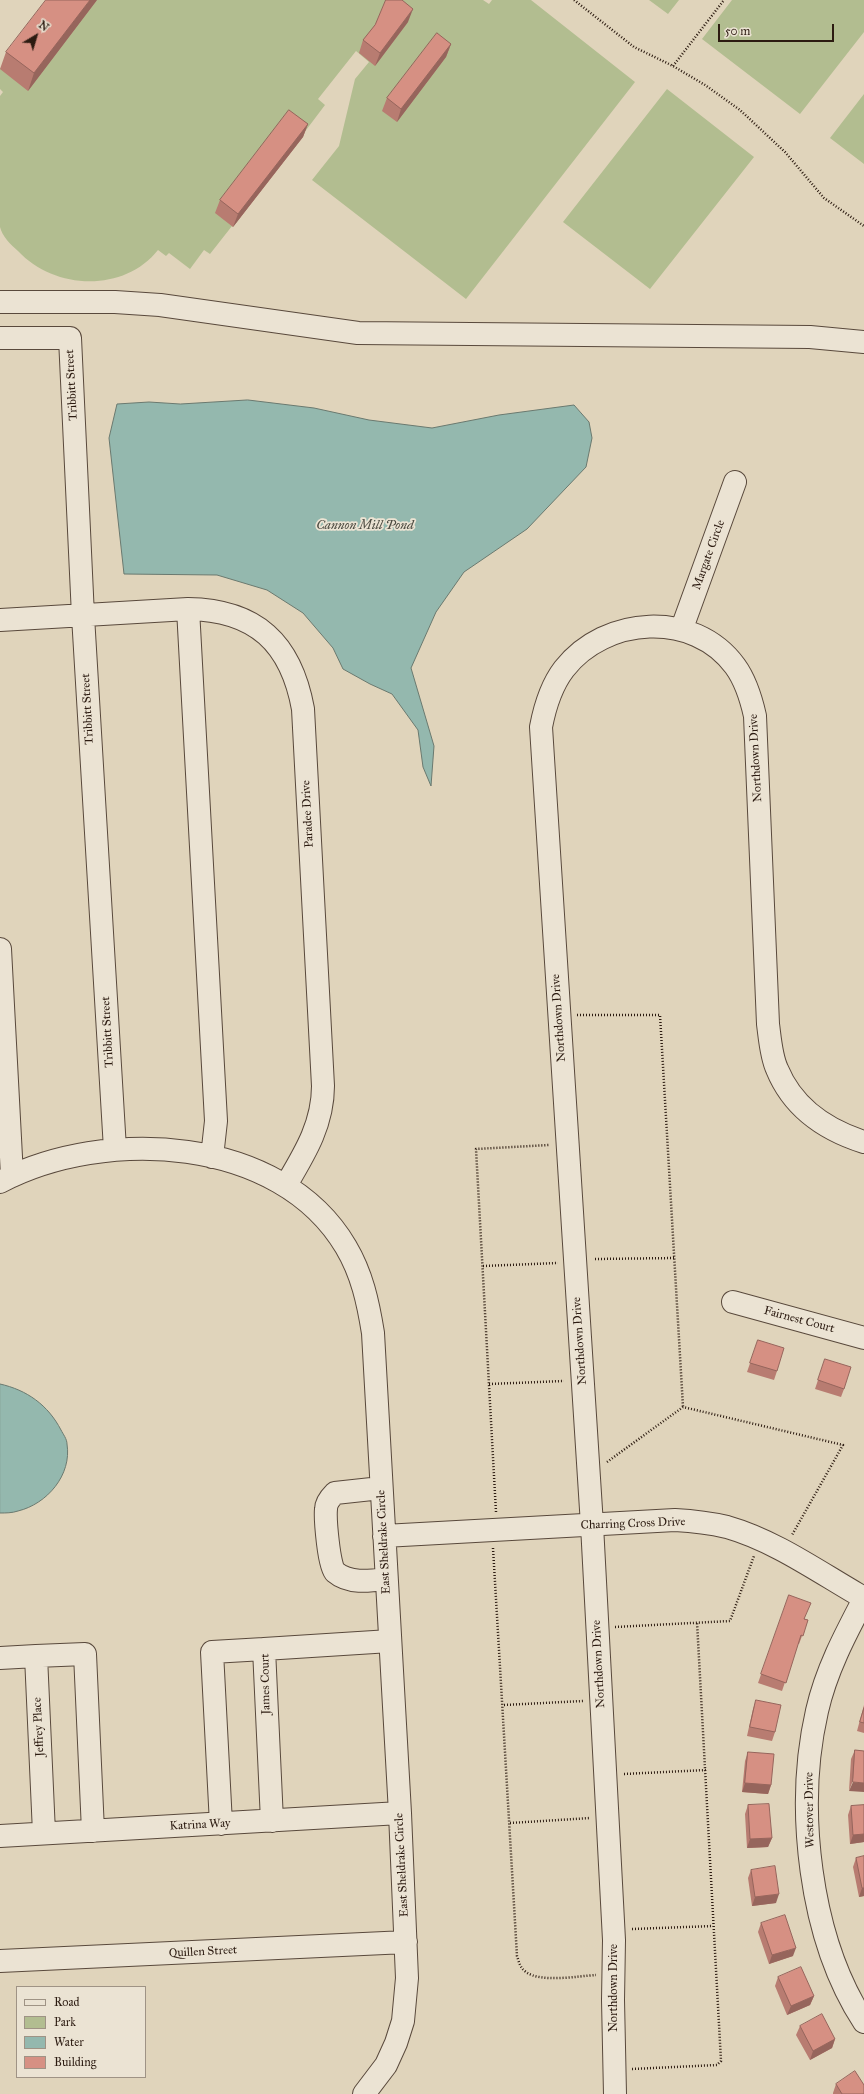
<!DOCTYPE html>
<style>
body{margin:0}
#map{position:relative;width:864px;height:2094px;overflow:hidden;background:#e0d4bb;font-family:"IM FELL Great Primer",serif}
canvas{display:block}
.legend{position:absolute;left:16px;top:1986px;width:130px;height:92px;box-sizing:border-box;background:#ebe3d3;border:1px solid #9f9385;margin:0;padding:5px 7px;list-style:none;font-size:12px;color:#2c1b11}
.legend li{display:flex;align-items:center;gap:8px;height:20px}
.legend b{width:20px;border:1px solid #9f9385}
.north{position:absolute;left:16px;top:16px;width:40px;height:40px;-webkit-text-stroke:3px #ebe3d3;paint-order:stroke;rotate:38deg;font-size:11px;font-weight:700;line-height:16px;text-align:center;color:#2c1b11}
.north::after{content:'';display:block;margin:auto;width:14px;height:18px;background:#2c1b11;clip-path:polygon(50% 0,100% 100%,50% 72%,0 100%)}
.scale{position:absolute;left:718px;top:24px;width:116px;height:18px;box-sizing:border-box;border:2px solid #2c1b11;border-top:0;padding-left:5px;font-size:12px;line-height:14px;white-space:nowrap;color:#2c1b11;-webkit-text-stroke:3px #ebe3d3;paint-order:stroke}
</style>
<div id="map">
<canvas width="864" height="2094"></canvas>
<ul class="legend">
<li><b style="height:5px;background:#ebe3d3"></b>Road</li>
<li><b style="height:11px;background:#b2bd90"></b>Park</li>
<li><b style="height:11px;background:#94b8ae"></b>Water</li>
<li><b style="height:11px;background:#d69083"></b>Building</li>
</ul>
<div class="north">N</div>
<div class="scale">50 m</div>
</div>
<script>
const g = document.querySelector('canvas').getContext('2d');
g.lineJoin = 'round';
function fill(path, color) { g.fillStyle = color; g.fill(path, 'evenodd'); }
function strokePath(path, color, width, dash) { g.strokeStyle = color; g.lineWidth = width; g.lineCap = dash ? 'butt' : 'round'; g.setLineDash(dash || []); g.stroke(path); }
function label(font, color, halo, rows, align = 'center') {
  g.font = font + ' "IM FELL Great Primer",serif'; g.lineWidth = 3.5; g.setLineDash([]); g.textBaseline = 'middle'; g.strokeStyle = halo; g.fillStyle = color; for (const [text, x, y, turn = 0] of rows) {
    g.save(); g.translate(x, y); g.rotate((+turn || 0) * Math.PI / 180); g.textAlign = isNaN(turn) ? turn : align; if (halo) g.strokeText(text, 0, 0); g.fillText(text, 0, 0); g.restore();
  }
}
const green = new Path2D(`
 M53,0H483L489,4L492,0H531L635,82L466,299L312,180L339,146L355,79L369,62L356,51L318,99L325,105L233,227L232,226L210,254L204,250L190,269L169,253L166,256L158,250C124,293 54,290 18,251C11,245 2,236 0,227C0,218 0,204 0,194C0,161 0,129 0,96L3,92L0,89V69Z
 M649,0H679L668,14Z
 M732,0H864V32L800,114L702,39Z
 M667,89L754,157L650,289L563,222Z
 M864,94V164L830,138Z`);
const water = new Path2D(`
 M248,400L314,408L369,420L432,428L499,415L574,405L589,422L592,438L586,467L527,529L464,572L436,612L411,668L434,746L431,786L423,767L418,730L392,694L370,684L343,669L333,648L303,613L267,590L217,575L124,574L109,438L117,404L149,402L180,404Z
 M0,1384C27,1390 48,1405 61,1430C63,1434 67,1439 67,1444C72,1475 47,1504 18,1511C12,1513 6,1513 0,1513Z`);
const path = new Path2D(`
 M574,0L634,47L673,66L705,85L740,110L785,152L824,198L864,226
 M673,66L724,0
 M577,1015H660L683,1407
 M595,1259L675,1258
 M483,1266L558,1263
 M489,1384L564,1381
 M607,1462L683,1407L843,1445L792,1535
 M496,1512L476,1149L549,1145
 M493,1548L517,1956C519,1962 520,1968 526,1972C541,1983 578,1976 596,1975
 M615,1627L730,1621L754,1556
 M504,1705L583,1701
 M624,1774L706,1770
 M510,1823L590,1818
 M632,1929L713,1926
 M632,2069L717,2065L721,2061L697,1622`);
const minor = new Path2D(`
 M0,302H115L160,305L358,333L810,337L864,342
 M0,338H70L83,616L115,1149
 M188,609L216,1121L212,1157
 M0,620L188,609C256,610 291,643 303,709L323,1086C323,1124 305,1153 286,1185
 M682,628L735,482
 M0,949L12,1176
 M0,1182C104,1127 280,1135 346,1247C362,1274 368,1302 373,1333L400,1813L407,1978L403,2021L396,2043L386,2065L364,2094
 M733,1302L864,1338
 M381,1488L335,1493C331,1497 326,1503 326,1509C325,1519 329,1567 335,1572C349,1584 370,1581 386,1579
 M384,1536L675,1520C693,1521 710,1523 727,1527C776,1541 820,1573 864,1598
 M864,1599C845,1635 826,1671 817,1711C795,1807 809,1938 864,2022
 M36,1656L85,1654L93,1831
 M0,1658L36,1656L44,1833
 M272,1821L264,1649L390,1641
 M221,1824L212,1652L264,1649
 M0,1836L400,1813
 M0,1961L406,1942
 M615,2094L613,2000L614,1940L592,1525L541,727C545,706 551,686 564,669C605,616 694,610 735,666C746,681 751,698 755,716L768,1024C770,1039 771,1056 777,1069C793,1108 826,1130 864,1142`);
const wall = new Path2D(`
 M97,0L28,91L0,69L6,52Z
 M408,22L375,66L359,53L363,40Z
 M451,44L446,57L397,122L382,111L387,98Z
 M308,124L303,137L233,227L215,213L220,200Z
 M758,1340L777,1371L774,1380L747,1372Z
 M825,1359L844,1389L841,1397L815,1389Z
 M789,1595L805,1619L808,1620L799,1644H798L782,1691L758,1683Z
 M756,1700L775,1732L772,1741L747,1736L753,1709Z
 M864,1705V1733L857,1731Z
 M855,1750L864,1751L849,1791L851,1759Z
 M748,1752L771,1785L768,1794L742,1792L745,1761Z
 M748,1805L772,1838L768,1847L747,1848L745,1814Z
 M864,1805V1842L850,1844L848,1815L851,1806Z
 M864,1856V1896L859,1897L853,1867L856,1858Z
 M751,1870L776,1903L752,1906L748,1878Z
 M761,1923L793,1956L769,1964L758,1932Z
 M778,1977L814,1996L810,2005L787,2015L775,1986Z
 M800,2026L835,2039L832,2048L810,2060L796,2035Z
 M836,2084L864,2094H833V2093Z`);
const shadedWall = new Path2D(`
 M90,0H97L28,91L34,73Z
 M413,9L408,22L375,66L380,53Z
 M451,44L446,57L397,122L401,109Z
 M308,124L303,137L233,227L238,214Z
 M853,1782L864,1783V1792L849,1791Z
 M745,1783L771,1785L768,1794L742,1792Z
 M864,1834V1842L850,1844L853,1835Z
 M772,1838L768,1847L747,1848L750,1839Z
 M862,1888H864V1896L859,1897Z
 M779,1894L776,1903L752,1906L755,1897Z
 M796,1948L793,1956L769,1964L772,1955Z
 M814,1996L810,2005L787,2015L791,2006Z
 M835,2039L832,2048L810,2060L813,2051Z`);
const building = new Path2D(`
 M46,0H90L34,73L6,52Z
 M386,0H402L413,9L380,53L363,40L375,25Z
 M437,33L451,44L401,109L387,98Z
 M289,110L308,124L238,214L220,200Z
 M758,1340L784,1348L777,1371L750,1363Z
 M825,1359L851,1367L844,1389L818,1380Z
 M789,1595L811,1603L804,1619L808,1620L803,1636L801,1635L786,1683L761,1674Z
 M756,1700L781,1705L775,1732L750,1727Z
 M864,1708V1723L860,1722Z
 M855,1750L864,1751V1783L853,1782Z
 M748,1752L774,1754L771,1785L745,1783Z
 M769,1804L772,1838L750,1839L748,1805Z
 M864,1805V1834L853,1835L851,1806Z
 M864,1856V1888H862L856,1858Z
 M775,1866L779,1894L755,1897L751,1870Z
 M785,1915L796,1948L772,1955L761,1923Z
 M801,1967L814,1996L791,2006L778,1977Z
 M822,2014L835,2039L813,2051L800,2026Z
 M855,2071L864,2085V2094H842L836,2084Z`);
const streetNames = [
 ["Tribbitt Street",72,385,-93],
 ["Margate Circle",709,555,-70],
 ["Tribbitt Street",88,709,-93],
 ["Northdown Drive",756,758,-93],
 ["Paradee Drive",308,814,-93],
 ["Northdown Drive",559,1018,-94],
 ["Tribbitt Street",108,1032,-93],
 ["Fairnest Court",799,1320,15],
 ["Northdown Drive",580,1341,-94],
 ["Charring Cross Drive",633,1524,-2],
 ["East Sheldrake Circle",384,1542,-93],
 ["Northdown Drive",599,1664,-93],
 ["James Court",266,1684,-91],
 ["Jeffrey Place",39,1727,-93],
 ["Westover Drive",810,1810,-91],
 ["Katrina Way",200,1825,-3],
 ["East Sheldrake Circle",402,1865,-93],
 ["Quillen Street",203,1952,-3],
 ["Northdown Drive",614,1988,-90]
];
const waterNames = [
 ["Cannon Mill Pond",365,526]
];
fill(green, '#b2bd90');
fill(water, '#94b8ae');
strokePath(water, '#6a796f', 1);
strokePath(minor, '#59493c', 24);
strokePath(path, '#2c1b11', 2.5, [1, 2]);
strokePath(minor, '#ebe3d3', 22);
fill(wall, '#b87c71');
fill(shadedWall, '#96655c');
fill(building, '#d69083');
strokePath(building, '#96655c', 1);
label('12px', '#2c1b11', '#ebe3d3', streetNames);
label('italic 13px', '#4b4a40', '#ebe3d3', waterNames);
</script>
